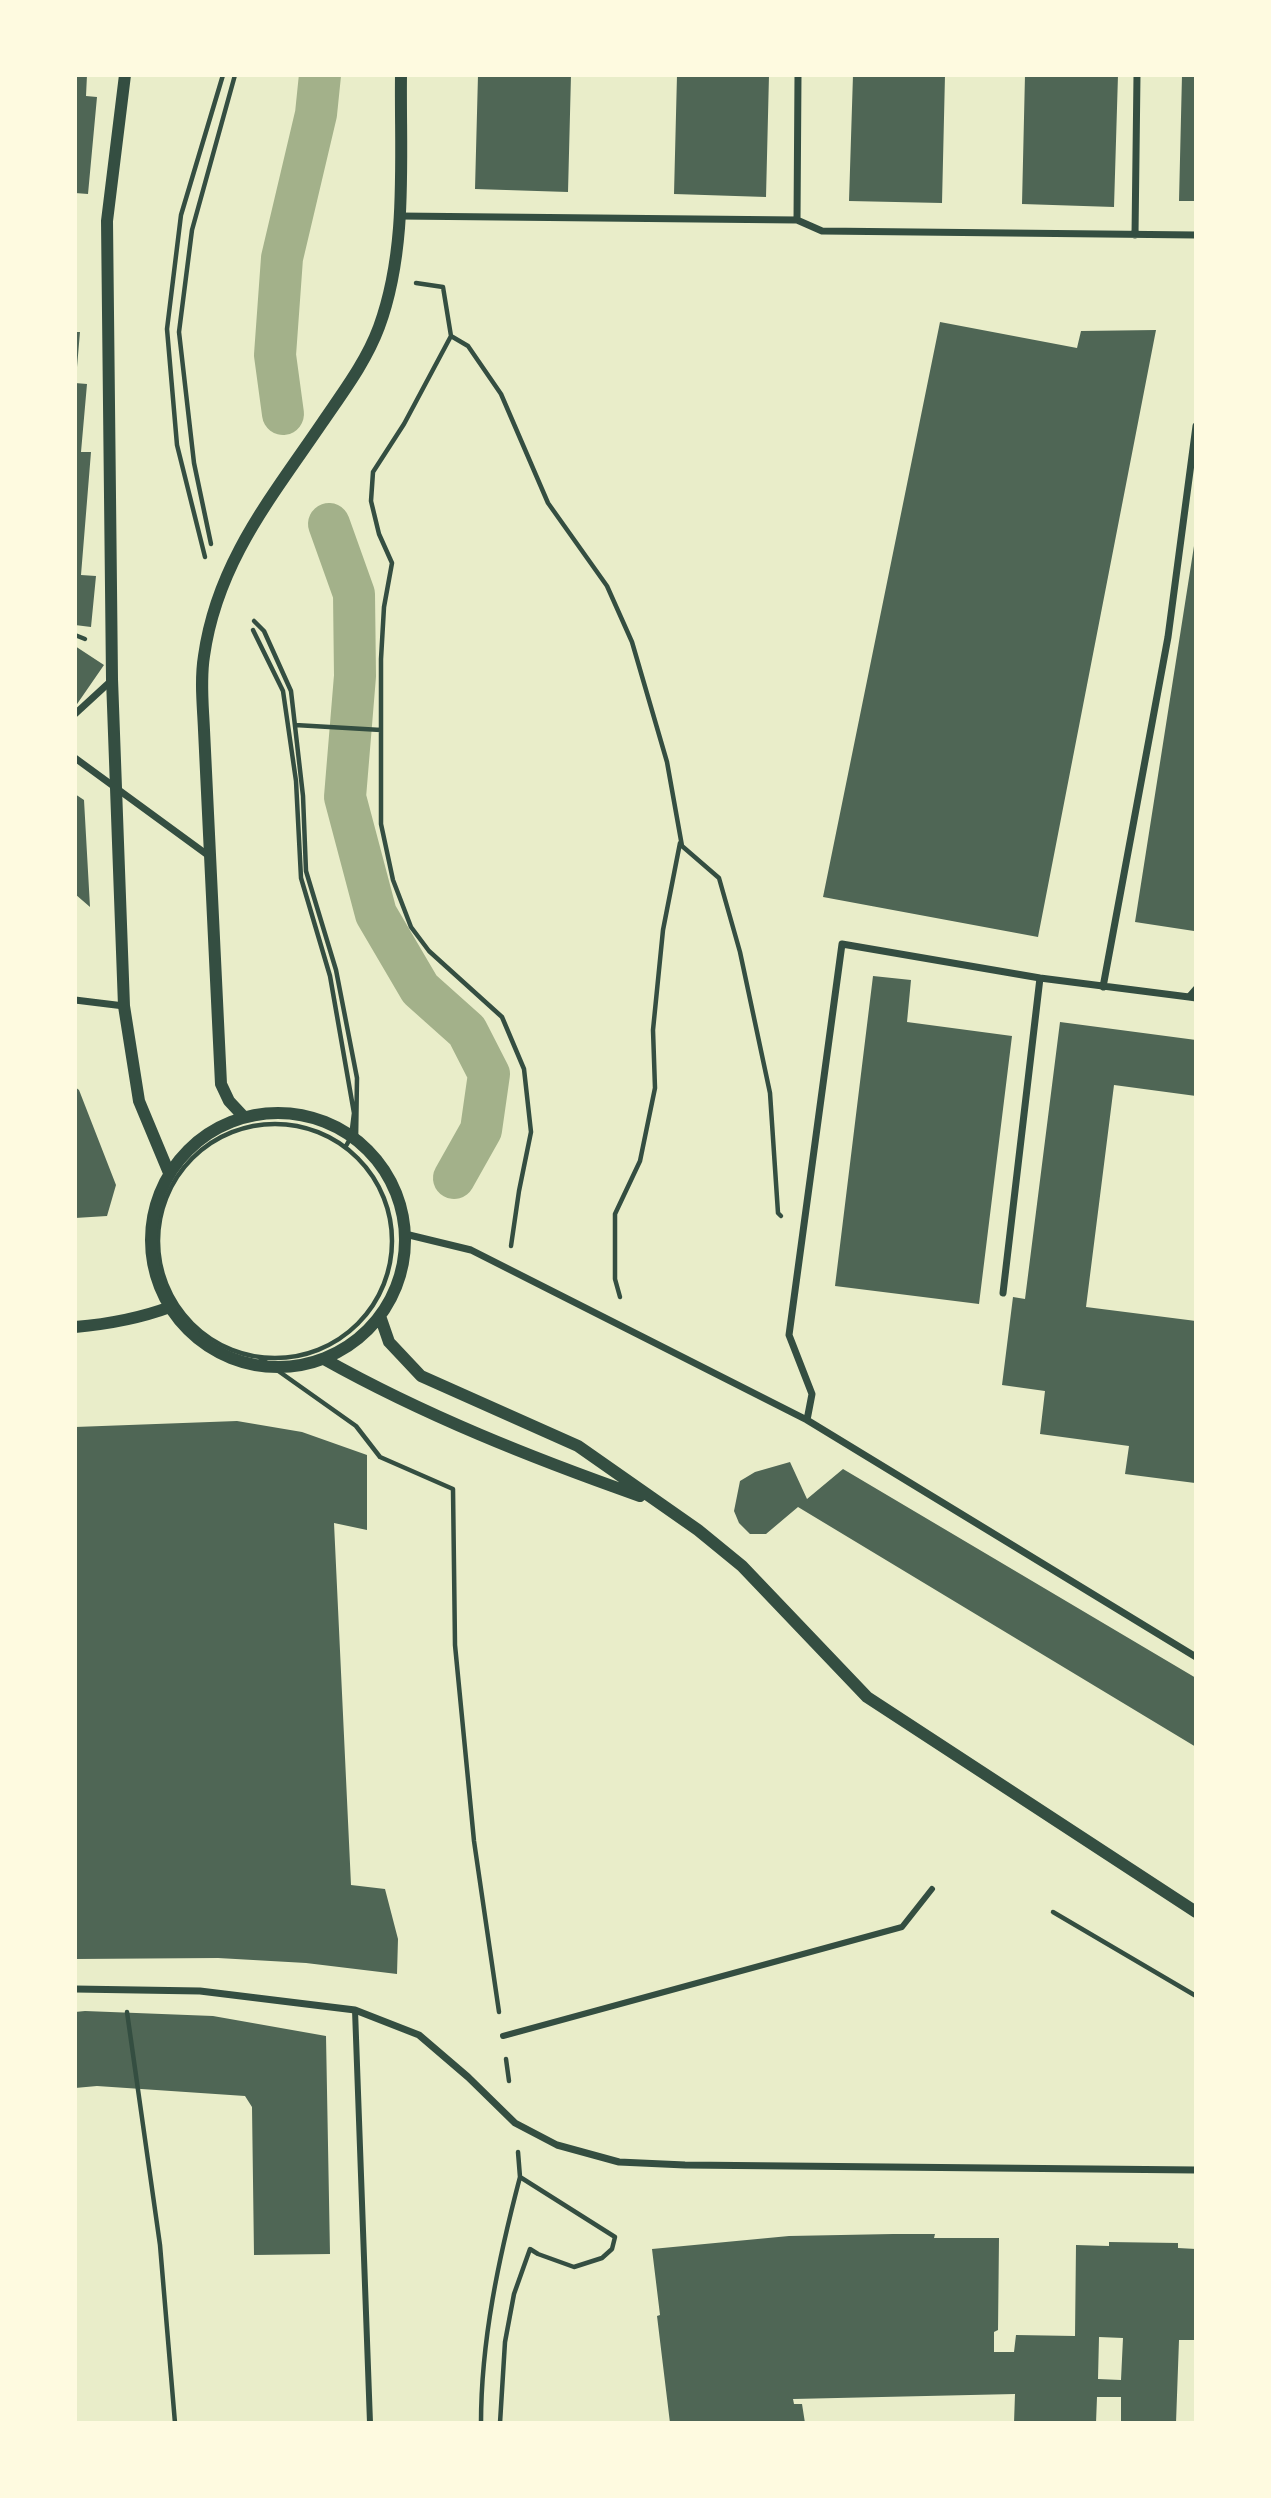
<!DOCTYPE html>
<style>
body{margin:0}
#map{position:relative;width:1271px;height:2498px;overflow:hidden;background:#e9edc9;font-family:Raleway,sans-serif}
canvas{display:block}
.frame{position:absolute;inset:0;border:77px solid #fefae0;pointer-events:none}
</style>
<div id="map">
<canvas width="1271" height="2498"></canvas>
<div class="frame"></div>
</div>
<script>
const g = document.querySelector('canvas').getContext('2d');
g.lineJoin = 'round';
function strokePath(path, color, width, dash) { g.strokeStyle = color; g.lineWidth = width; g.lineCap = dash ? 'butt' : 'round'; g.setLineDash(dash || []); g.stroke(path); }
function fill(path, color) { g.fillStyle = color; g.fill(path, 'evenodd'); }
const canal = new Path2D(`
 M283,414L275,355L282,258L316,114L320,75
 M329,524L354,594L355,676L345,797L376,914L420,989L467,1031L489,1074L481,1130L454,1178`);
const building = new Path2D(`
 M75,75H87L86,96L97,97L88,194L75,193Z
 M478,75H571L568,192L475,189Z
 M677,75H769L766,197L674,194Z
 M853,75H945L942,203L849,201Z
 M1025,75H1118L1114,207L1022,204Z
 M1182,75H1196V201H1179Z
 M940,322L1077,348L1081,331L1156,330L1038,937L823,897Z
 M75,332H80L77,367H75Z
 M75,383L87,384L81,452H91L81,575L96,576L91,627L75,625Z
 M1194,546L1196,922L1194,931L1135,922Z
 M75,646L104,665L75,707Z
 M75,794L84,800L90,907L75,894Z
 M873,976L911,980L907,1022L1012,1036L979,1304L835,1286Z
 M1060,1022L1196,1040V1096L1114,1085L1086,1307L1196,1321L1195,1483L1125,1474L1129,1446L1040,1434L1045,1391L1002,1385L1013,1297L1025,1299Z
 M75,1087L79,1090L116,1185L107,1216L75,1218Z
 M237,1421L302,1432L367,1455V1530L334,1523L351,1885L385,1889L398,1939L397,1974L306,1963L218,1958L75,1959V1427Z
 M790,1462L807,1499L843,1469L1196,1678V1747L798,1507L766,1534H750L739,1523L734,1511L740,1481L755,1472Z
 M85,2011L213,2016L326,2036L330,2254L254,2255L252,2107L245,2096L97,2086L75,2088V2012Z
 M893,2234H935L934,2238H999L998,2330L994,2332V2352H1014L1016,2335L1075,2336L1076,2245L1109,2246V2242L1178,2243V2248L1196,2249V2340H1179L1176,2423H1121V2397H1097L1096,2423H1014L1015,2394L793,2399L794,2404H802L805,2423H670L657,2316L660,2315L652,2249L789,2236ZM1099,2337L1123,2338L1121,2380L1098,2379Z`);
const path = new Path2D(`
 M416,283L443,287L451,336L404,424L373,472L371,501L379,534L392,563L384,607L381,659V824L393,880L411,927L429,951L502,1017L524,1069L531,1132L519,1191L511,1246
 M451,336L468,346L501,394L548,503L607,586L632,642L667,762L682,846L719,878L740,952L770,1093L778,1213L781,1216
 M211,544L194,463L179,332L192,230L235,75
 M205,557L177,445L167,329L181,215L223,75
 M254,621L264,631L291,691L303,796L306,871L336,970L357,1078L356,1141
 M253,630L283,691L296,781L301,878L330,976L354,1113L351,1137L346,1146
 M75,635L85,639
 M295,725L381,730
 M158 1241a117 117 0 1 1 234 0a117 117 0 1 1-234 0Z
 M620,1297L615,1279V1214L640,1161L655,1088L653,1030L663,930L680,843
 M260,1358L356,1426L380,1457L453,1489L455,1645L474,1841L499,2012
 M1053,1912L1196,1996
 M127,2012L160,2245L175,2423
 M506,2059L509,2081
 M481,2423C481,2340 499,2257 520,2177
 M500,2423L505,2342L514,2294L530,2249L538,2254L574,2267L602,2258L612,2249L615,2237L520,2177L518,2152`);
const pedestrian = new Path2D(`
 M355,2010L370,2423
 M503,2036L902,1927L932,1889`);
const minor = new Path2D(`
 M399,216L797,220L822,231L1196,235
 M797,220L798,75
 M1135,235L1137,75
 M75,714L112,680
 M75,758L209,856
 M1103,987L1168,637L1196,426
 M1196,989L1189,997L1196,998
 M75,1000L124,1006
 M405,1234L471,1250L807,1420L1196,1657
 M1003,1293L1040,978
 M807,1420L812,1394L789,1335L842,944L1040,978L1189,997
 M75,1989L200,1991L355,2010L419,2035L468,2077L515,2123L557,2145L619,2162L685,2165L1196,2170`);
const tertiary = new Path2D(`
 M125,75L107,221L112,679L124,1006L139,1101L169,1173
 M151 1240a127 127 0 1 1 254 0a127 127 0 1 1-254 0Z
 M243,1116L229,1101L221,1084L204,730C203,706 200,681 204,656C217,563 271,498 322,423C343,392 366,362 379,327C408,248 400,159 401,75
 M380,1316L389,1342L421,1376L578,1446L698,1530L742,1566L867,1697L1196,1912
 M75,1327C109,1324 138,1319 170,1307
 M324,1359C424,1415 532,1458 640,1496`);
strokePath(canal, '#a3b18a', 42);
fill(building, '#4f6655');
strokePath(path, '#344e41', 4.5);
strokePath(pedestrian, '#344e41', 6);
strokePath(minor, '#344e41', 7);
strokePath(tertiary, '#344e41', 12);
</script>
